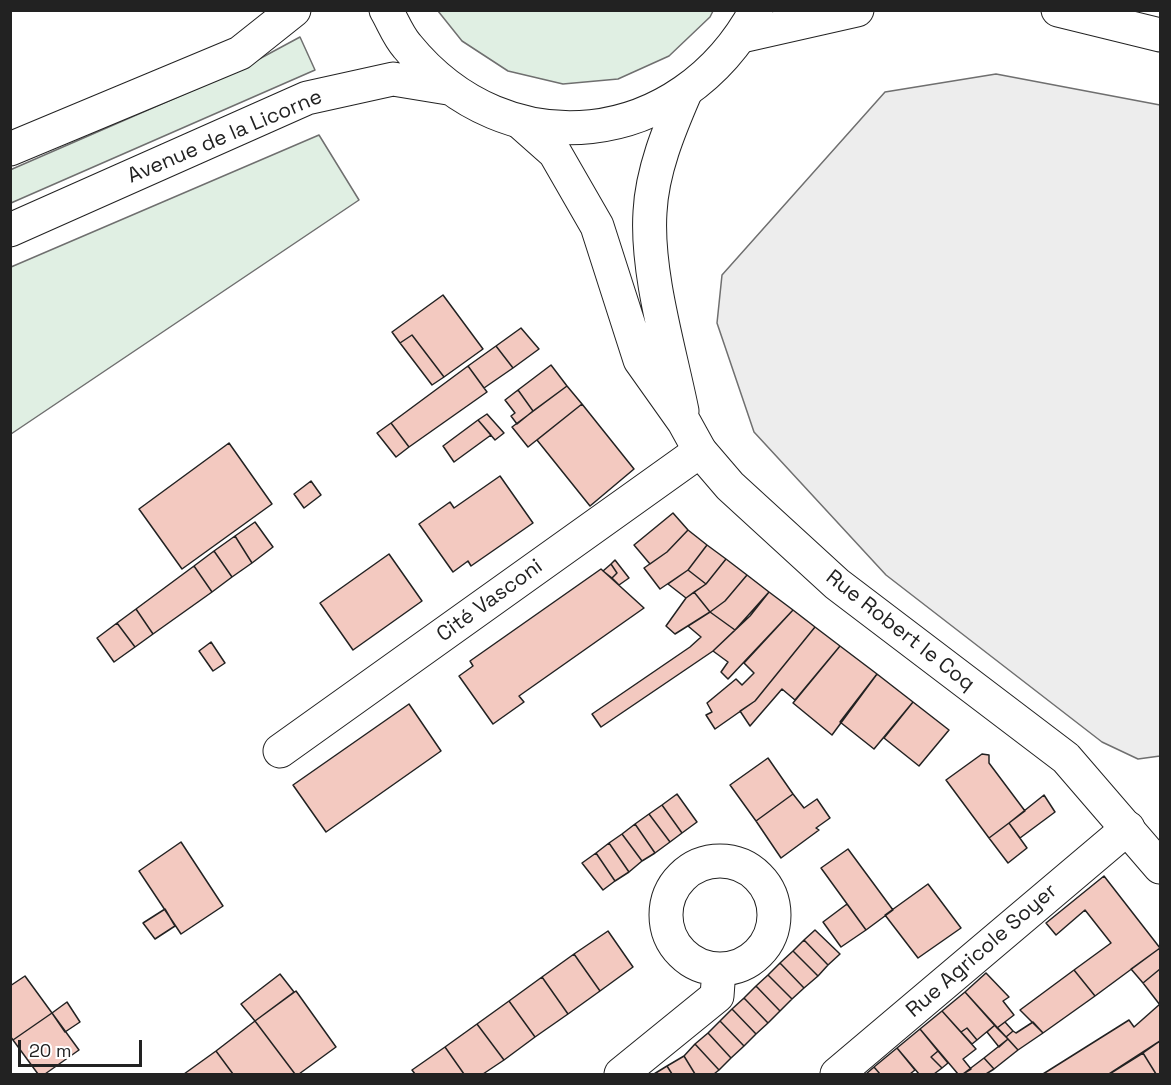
<!DOCTYPE html>
<meta charset="utf-8">
<style>
body{margin:0}
#map{position:relative;width:1171px;height:1085px;overflow:hidden;background:#fff;font-family:"Space Grotesk",sans-serif}
canvas{display:block}
.frame{position:absolute;inset:0;border:12px solid #222;pointer-events:none}
.scale{position:absolute;left:18px;top:1040px;width:124px;height:27px;box-sizing:border-box;border:3px solid #222;border-top:0;padding-left:8px;font-size:18px;line-height:21px;white-space:nowrap;color:#222;-webkit-text-stroke:4px #fff;paint-order:stroke}
</style>
<div id="map">
<canvas width="1171" height="1085"></canvas>
<div class="frame"></div>
<div class="scale">20 m</div>
</div>
<script>
const g = document.querySelector('canvas').getContext('2d');
g.lineJoin = 'round';
function fill(path, color) { g.fillStyle = color; g.fill(path, 'evenodd'); }
function strokePath(path, color, width, dash) { g.strokeStyle = color; g.lineWidth = width; g.lineCap = dash ? 'butt' : 'round'; g.setLineDash(dash || []); g.stroke(path); }
function label(font, color, halo, rows, align = 'center') {
  g.font = font + ' "Space Grotesk",sans-serif'; g.lineWidth = 4.5; g.setLineDash([]); g.textBaseline = 'middle'; g.strokeStyle = halo; g.fillStyle = color; for (const [text, x, y, turn = 0] of rows) {
    g.save(); g.translate(x, y); g.rotate((+turn || 0) * Math.PI / 180); g.textAlign = isNaN(turn) ? turn : align; if (halo) g.strokeText(text, 0, 0); g.fillText(text, 0, 0); g.restore();
  }
}
const green = new Path2D(`
 M438,11H713L710,17L669,56L618,79L563,84L508,71L462,41Z
 M300,37L315,70L11,203L10,170L235,72Z
 M319,135L359,200L11,434V267Z`);
const parking = new Path2D(`
 M996,74L1160,105V756L1138,759L1102,742L886,575L754,432L717,323L722,275L885,92Z`);
const building = new Path2D(`
 M443,295L483,349L444,377L412,335L400,343L392,332Z
 M521,328L539,349L513,368L496,346Z
 M412,335L444,377L432,385L400,343Z
 M496,346L513,368L484,388L468,366Z
 M551,365L567,386L533,411L518,390Z
 M468,366L487,392L409,447L391,423Z
 M567,386L582,404L528,447L512,427Z
 M518,390L533,411L517,424L511,416L515,413L505,400Z
 M582,404L634,469L590,506L537,440Z
 M487,414L504,433L495,440L478,420Z
 M478,420L491,435L454,462L443,446Z
 M391,423L409,447L396,457L377,433Z
 M229,443L272,504L182,569L139,509Z
 M500,476L533,523L471,566L468,561L453,572L419,524L450,502L454,508Z
 M311,481L321,495L304,508L294,494Z
 M673,513L688,530L667,552L650,564L634,545Z
 M255,522L273,547L252,563L235,536Z
 M688,530L707,545L688,570L660,589L644,568L667,552Z
 M235,536L252,563L232,577L214,551Z
 M707,545L726,559L706,584L688,570Z
 M214,551L232,577L212,592L194,566Z
 M389,554L422,601L353,650L320,603Z
 M726,559L747,575L725,601L710,612L694,592L706,584Z
 M615,560L629,578L619,585L612,578L617,573L611,564Z
 M611,564L617,573L612,578L603,571Z
 M194,566L212,592L153,634L136,609Z
 M601,569L644,608L519,696L524,702L493,724L459,676L473,666L470,661Z
 M688,570L706,584L686,598L668,584Z
 M747,575L769,592L735,630L710,612L725,601Z
 M694,592L710,612L675,634L666,626L686,598Z
 M769,592L793,610L728,679L721,672L728,662L713,651L750,616Z
 M136,609L153,634L135,647L117,623Z
 M793,610L815,627L755,701L715,729L706,715L712,712L707,703L736,679L742,685L754,673L744,663Z
 M710,612L735,630L713,651L601,727L592,714L690,647L701,637L688,626Z
 M117,623L135,647L114,662L97,638Z
 M815,627L840,646L795,700L782,689L750,726L740,711L755,701Z
 M211,642L225,663L213,671L199,651Z
 M840,646L877,674L832,735L793,703Z
 M877,674L913,702L874,749L840,722Z
 M913,702L949,730L919,766L884,738Z
 M409,704L441,751L326,832L293,785Z
 M982,754L989,755V763L1025,811L989,838L946,780Z
 M768,758L793,794L756,821L730,785Z
 M677,794L697,822L682,833L662,805Z
 M793,794L804,808L817,799L830,818L816,828L819,830L781,858L756,821Z
 M1044,795L1055,812L1020,838L1009,823Z
 M662,805L682,833L670,842L649,814Z
 M649,814L670,842L655,853L635,824Z
 M1009,823L1027,848L1008,863L989,838Z
 M635,824L655,853L642,861L622,834Z
 M622,834L642,861L629,872L609,843Z
 M181,842L223,906L181,934L139,871Z
 M609,843L629,872L615,881L596,853Z
 M848,849L893,910L866,930L821,868Z
 M596,853L615,881L603,890L582,863Z
 M1104,876L1160,948L1095,996L1074,970L1111,943L1085,910L1056,935L1046,923Z
 M928,884L961,928L918,958L885,915Z
 M847,904L866,930L841,947L823,922Z
 M165,909L175,926L155,939L143,923Z
 M815,930L840,954L828,965L804,940Z
 M608,931L633,967L600,991L574,954Z
 M804,940L828,965L818,976L793,951Z
 M1160,948V969L1143,983L1131,969Z
 M793,951L818,976L804,988L780,963Z
 M574,954L600,991L568,1014L542,977Z
 M780,963L804,988L792,999L768,975Z
 M1160,969V1005L1143,983Z
 M1074,970L1095,996L1043,1033L1020,1010Z
 M986,973L1009,997L1003,1001L1014,1015L997,1028L965,992Z
 M280,974L294,992L255,1021L241,1004Z
 M768,975L792,999L780,1011L756,986Z
 M25,976L52,1013L13,1040L10,1036V986Z
 M542,977L568,1014L535,1037L509,1001Z
 M756,986L780,1011L768,1023L744,998Z
 M296,991L336,1047L299,1074H295L255,1021Z
 M965,992L995,1025L977,1040L967,1028L961,1032L942,1011Z
 M744,998L768,1023L756,1034L732,1009Z
 M509,1001L535,1037L504,1060L477,1024Z
 M67,1002L80,1022L65,1032L52,1013Z
 M1160,1004V1041L1109,1074H1043L1129,1020L1134,1027Z
 M732,1009L756,1034L744,1046L720,1021Z
 M942,1011L976,1049L963,1059L971,1069L963,1074H958L920,1029Z
 M52,1013L79,1050L45,1074H38L13,1040Z
 M255,1021L295,1074H233L216,1051Z
 M720,1021L744,1046L731,1058L708,1033Z
 M1005,1022L1013,1031L1006,1037L997,1028Z
 M1033,1022L1043,1033L1018,1050L1006,1037L1013,1031L1016,1033Z
 M477,1024L504,1060L483,1074H464L445,1047Z
 M995,1025L1008,1039L999,1047L987,1032Z
 M967,1028L977,1040L972,1044L961,1032Z
 M920,1029L938,1051L931,1057L942,1068L934,1074H919L897,1048Z
 M708,1033L731,1058L719,1070L695,1044Z
 M1008,1039L1018,1050L994,1069L984,1058Z
 M1160,1041V1074H1156L1143,1053Z
 M695,1044L719,1070L714,1074H695L684,1056Z
 M445,1047L464,1074H415L412,1070Z
 M897,1048L915,1070L910,1074H880L874,1067Z
 M216,1051L233,1074H184Z
 M938,1051L948,1063L942,1068L931,1057Z
 M1143,1053L1156,1074H1112L1111,1073Z
 M684,1056L695,1074H672L667,1066Z
 M984,1058L994,1069L986,1074H963Z
 M667,1066L672,1074H654Z
 M874,1067L880,1074H866Z`);
const minor = new Path2D(`
 M1058,10L1160,35
 M742,36L857,10
 M280,751L700,451
 M666 915a54 54 0 1 1 108 0a54 54 0 1 1-108 0Z
 M621,1074L717,996L719,969
 M837,1074L1128,828`);
const tertiary = new Path2D(`
 M520,122L555,153L597,226L640,360L684,422L700,451L730,486L837,584L1066,758L1160,867
 M682,411C670,351 646,273 650,212C652,171 669,130 685,93`);
const secondary = new Path2D(`
 M386,10C393,22 398,36 407,46C508,170 681,149 756,10
 M10,149L240,53L294,10
 M10,230L307,98L393,79L448,88`);
const streetNames = [
 ["Avenue de la Licorne",225,137,-23],
 ["Cité Vasconi",490,601,-36],
 ["Rue Robert le Coq",900,631,38],
 ["Rue Agricole Soyer",982,951,-41]
];
fill(green, '#e0efe3');
strokePath(green, '#6f6f6f', 1.5);
fill(parking, '#ededed');
strokePath(parking, '#6f6f6f', 1.5);
fill(building, '#f3c9c0');
strokePath(building, '#222', 1.5);
strokePath(minor, '#222', 35);
strokePath(tertiary, '#222', 35);
strokePath(secondary, '#222', 35);
strokePath(minor, '#fff', 33);
strokePath(tertiary, '#fff', 33);
strokePath(secondary, '#fff', 33);
label('21px', '#222', '#fff', streetNames);
</script>
